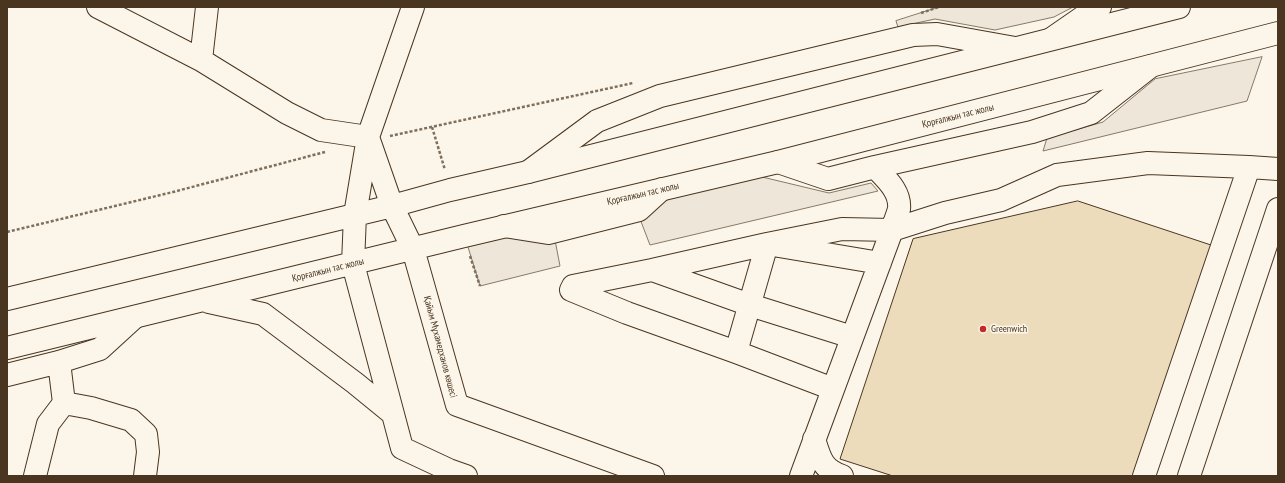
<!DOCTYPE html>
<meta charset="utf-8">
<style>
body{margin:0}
#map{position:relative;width:1285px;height:483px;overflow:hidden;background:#fbf6e9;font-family:"PT Sans Narrow",sans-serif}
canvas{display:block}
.frame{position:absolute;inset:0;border:8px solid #4a3520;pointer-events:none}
</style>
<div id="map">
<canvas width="1285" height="483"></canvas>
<div class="frame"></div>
</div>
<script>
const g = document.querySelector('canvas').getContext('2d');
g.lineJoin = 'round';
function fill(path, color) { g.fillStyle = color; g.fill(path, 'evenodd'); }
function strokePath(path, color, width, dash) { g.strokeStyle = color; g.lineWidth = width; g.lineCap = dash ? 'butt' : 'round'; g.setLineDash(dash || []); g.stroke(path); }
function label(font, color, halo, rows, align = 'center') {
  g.font = font + ' "PT Sans Narrow",sans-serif'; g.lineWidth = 3; g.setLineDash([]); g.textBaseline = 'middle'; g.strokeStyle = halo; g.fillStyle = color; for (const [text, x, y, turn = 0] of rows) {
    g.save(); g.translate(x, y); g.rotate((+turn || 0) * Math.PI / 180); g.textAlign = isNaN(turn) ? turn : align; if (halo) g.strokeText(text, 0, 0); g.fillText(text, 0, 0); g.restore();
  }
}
const green = new Path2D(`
 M939,7H1073L1054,17L995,30L935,19L898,27L896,21Z
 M1262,57L1247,101L1043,151L1047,138L1103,122L1155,79Z
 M758,176L829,193L871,183L878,191L650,245L640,219L662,200Z
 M507,235L555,240L560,266L480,286L468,247Z`);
const building = new Path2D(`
 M1078,201L1214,246L1138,476H893L840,459L913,239Z`);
const path = new Path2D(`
 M921,13L939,7
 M432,127L445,170
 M390,136L633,83
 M7,232L173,192L325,152
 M470,256L480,286`);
const minor = new Path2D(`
 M98,7L201,60L287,113L321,130L368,137
 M1051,39L1090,12L1100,7
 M201,60L207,7
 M369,140L392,206
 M778,162L828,179L875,167L1032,132L1091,113L1151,66
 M528,172L597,121L660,96L913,35L937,34L1015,48
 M355,215L368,137L413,7
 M504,226L548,233L639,210L662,189
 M652,270L750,305L852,337
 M736,352L767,244L880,263
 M59,362L64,403L91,408L131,420L146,434L148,452L145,476
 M7,375L59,362L100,349L135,317
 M833,389L736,352L627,313L571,290L573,286L652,270L767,244L842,229L892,230L945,213L1001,200L1057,175L1148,163L1249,167L1278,169
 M814,439C820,458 822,469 842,476
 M35,476L48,424L64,403
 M801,476L892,230C894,223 897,216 899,209C901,191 885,178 875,167
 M1144,476L1249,167
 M1189,476L1278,209`);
const major = new Path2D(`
 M392,206L413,249L457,405L653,476
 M355,215L353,264L402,448L449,470L466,476
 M7,299L392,206L450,190L528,172L1179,7
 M209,302L263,314L355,383L393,414
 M7,348L464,236L778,162L1278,33`);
const markers = [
 [983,329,4,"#c62828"]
];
const streetNames = [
 ["Қорғалжын тас жолы",958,116,-14],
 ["Қорғалжын тас жолы",643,194,-13],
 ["Қорғалжын тас жолы",328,270,-14],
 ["Қайым Мұхамедханов көшесі",440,347,75]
];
const poiNames = [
 ["Greenwich",991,329]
];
fill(green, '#ede6d9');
strokePath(green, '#887966', 1);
fill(building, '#ecdcbc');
strokePath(building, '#4a3520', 1);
strokePath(minor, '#4a3520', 24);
strokePath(major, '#4a3520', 24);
strokePath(path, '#7f6f5c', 2.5, [3, 2]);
strokePath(minor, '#fbf6e9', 22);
strokePath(major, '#fbf6e9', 22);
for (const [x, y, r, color] of markers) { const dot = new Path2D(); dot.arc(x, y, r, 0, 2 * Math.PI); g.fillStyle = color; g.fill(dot); strokePath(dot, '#fbf6e9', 1.5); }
label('10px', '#4a3520', '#fbf6e9', streetNames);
label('10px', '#4a3520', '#fbf6e9', poiNames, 'left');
</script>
